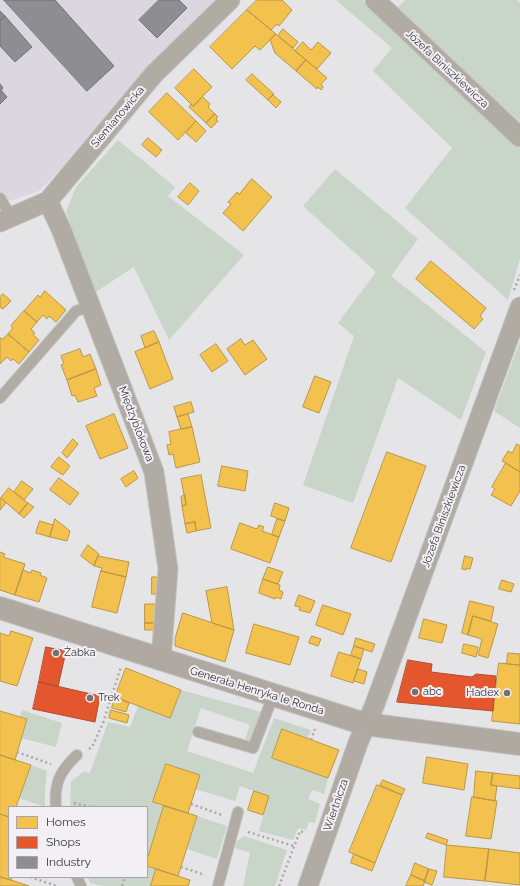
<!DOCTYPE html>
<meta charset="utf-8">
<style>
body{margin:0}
#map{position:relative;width:520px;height:886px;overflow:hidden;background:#e5e4e7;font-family:Raleway,sans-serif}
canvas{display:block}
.legend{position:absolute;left:8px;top:806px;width:140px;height:72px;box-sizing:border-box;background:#f2f0f5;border:1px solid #a7a5a9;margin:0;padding:5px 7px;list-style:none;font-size:12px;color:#363537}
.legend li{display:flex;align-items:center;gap:8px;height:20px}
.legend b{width:20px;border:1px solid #a7a5a9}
</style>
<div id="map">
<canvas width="520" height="886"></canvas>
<ul class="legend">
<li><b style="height:11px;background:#f2c14e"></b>Homes</li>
<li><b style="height:11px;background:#e4572e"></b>Shops</li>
<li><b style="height:11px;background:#8d8d92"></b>Industry</li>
</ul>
</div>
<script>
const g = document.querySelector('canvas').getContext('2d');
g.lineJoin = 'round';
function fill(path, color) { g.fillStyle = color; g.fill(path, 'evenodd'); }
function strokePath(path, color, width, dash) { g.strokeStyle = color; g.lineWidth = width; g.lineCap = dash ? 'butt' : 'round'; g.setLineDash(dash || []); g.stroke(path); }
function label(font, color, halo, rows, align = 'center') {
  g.font = font + ' Raleway,sans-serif'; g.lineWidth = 4; g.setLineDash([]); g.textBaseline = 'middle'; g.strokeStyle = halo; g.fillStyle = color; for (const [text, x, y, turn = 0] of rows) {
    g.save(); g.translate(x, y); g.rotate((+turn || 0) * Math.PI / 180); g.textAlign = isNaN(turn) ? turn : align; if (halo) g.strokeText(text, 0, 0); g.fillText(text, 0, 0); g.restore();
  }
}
const built = new Path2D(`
 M0,0H229L39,191L0,204Z`);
const green = new Path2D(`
 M336,0H363L520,149V258L508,300L405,208L452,148L373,71L392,48Z
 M405,0H517L520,3V122L396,9Z
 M118,140L175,187L168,196L244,255L169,340L134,267L94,293L66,212L76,187Z
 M335,169L418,239L391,276L486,352L461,420L398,378L353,503L303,485L354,336L338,323L376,272L303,206Z
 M520,341V428L494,411Z
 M181,690L262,712L250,741L245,739L250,725L201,708L187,751L253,773L274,718L311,730L308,738L282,729L272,758L328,778L324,794L312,790L308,799L320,804L315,823L309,822L306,830L298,828L293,840L259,831L269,796L240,786L235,801L195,789L200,775L166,764L153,802L164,806L147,860V807H70L71,782L83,772L90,773L108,722L130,727L138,706L170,718Z
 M22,710L62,723L56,747L21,738L27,719L20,717Z
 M31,765L47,771L45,789V807L19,798Z
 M197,816L227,826L217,859L187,849Z
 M244,836L287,850L275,886H243L250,853L235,848L236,842Z
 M147,866L156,869L151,886H103L90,883L88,877H147Z`);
const homes = new Path2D(`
 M257,0H282L292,10L279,26L277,24L271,30L247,10Z
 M247,10L276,34L260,50L255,46L232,69L210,47Z
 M283,29L298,42L293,48L278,36Z
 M276,34L306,60L296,71L275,53L270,40Z
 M303,42L311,50L318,42L331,53L317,69L295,51Z
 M306,60L327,78L321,84L323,87L321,90L318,87L317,89L296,71Z
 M194,69L212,87L193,106L175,88Z
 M252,74L274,94L268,100L246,80Z
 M167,93L196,121L178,140L149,112Z
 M273,95L281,102L276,108L268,100Z
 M203,97L210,104L208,107L215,114L206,123L189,107L191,104L193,106Z
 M215,114L218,117L216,119L218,121L211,128L206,123Z
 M196,121L206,131L196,142L186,133Z
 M148,138L162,150L156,157L142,145Z
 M252,179L272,197L243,231L223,213L231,204L228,202L237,192L239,194Z
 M190,183L199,191L188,205L178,197Z
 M431,261L486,308L480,316L483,319L474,329L416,279Z
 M45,291L66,310L56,322L49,316L47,319L43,315L37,322L24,311L38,295L40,297Z
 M3,294L11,301L3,309L0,307V297Z
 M24,311L37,322L31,329L35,333L33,335L39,340L29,352L8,334L13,328L11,326Z
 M154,331L159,342L145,348L141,336Z
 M8,334L29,352L19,364L13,359L11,361L7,357L0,364V338L3,339Z
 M241,339L245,345L253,340L267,359L245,375L227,349Z
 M159,342L173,379L150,389L135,352Z
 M216,344L228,361L212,372L200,355Z
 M80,349L83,357L90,354L96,369L67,380L61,365L64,364L61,356Z
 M96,369L101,385L94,388L97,396L78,402L75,395L72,396L67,380Z
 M315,376L331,382L319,413L303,407Z
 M191,402L194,412L177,417L174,407Z
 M114,414L128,448L100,459L86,426Z
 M188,414L192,427L181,429L177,417Z
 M192,427L200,462L176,468L173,454L169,455L167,445L171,444L169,432Z
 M73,439L78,444L67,458L62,453Z
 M517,444L520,446V472L502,461L508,451L512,453Z
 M387,452L426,466L391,562L351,548Z
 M59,457L70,466L63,475L51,467Z
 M506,463L520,472V491L511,506L491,495L495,489L492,487Z
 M222,466L248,471L245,491L218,486Z
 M134,471L138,478L126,487L121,479Z
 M201,475L211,528L196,531L195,522L185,524L182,506L186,505L181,479Z
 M59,478L79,493L70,505L50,490Z
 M22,481L33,489L24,500L14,492Z
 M9,488L28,503L19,514L1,498Z
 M185,495L186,505L182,506L181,497Z
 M1,498L6,503L0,510V499Z
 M28,503L34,507L24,518L19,514Z
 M275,503L289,508L285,521L271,516Z
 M55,519L70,531L67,541L50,537Z
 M277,519L285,521L279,537L272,535Z
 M40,521L53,525L50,537L36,533Z
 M195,522L196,531L187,533L185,524Z
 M240,523L257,529L259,525L264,527L262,531L279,537L270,563L231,549Z
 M88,545L99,554L94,566L81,556Z
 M0,552L5,554L3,557L25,564L15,595L0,590Z
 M98,556L129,562L126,577L101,571L102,568L94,566Z
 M465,556L473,558L470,569L466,568V570L462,569Z
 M268,567L283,572L278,584L263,579Z
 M23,570L31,573L32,570L41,573L40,575L47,578L39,602L15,595Z
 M101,571L126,577L117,613L92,607Z
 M152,577H158V594H152Z
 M263,579L280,585L279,590L283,592L281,599L276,597L275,599L259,593Z
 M502,580L514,584L511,592L499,589Z
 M227,587L234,630L212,623L206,591Z
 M299,595L315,601L310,613L299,610L300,607L295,606Z
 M470,601L494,607L491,621L473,616L468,635L462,633Z
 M145,604H158V623H145Z
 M323,605L351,614L343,635L316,625Z
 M183,613L234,630L225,662L175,646V639Z
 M473,616L498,624L488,658L478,655L482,639L468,635Z
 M424,619L447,625L442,643L419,638Z
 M145,623H157L156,630H145Z
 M254,624L299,637L290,665L246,653Z
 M11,631L33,638L17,686L0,681V633L9,636Z
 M312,636L321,639L318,646L309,643Z
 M356,638L375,644L372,652L354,646Z
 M464,644L478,647L476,657L462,653Z
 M354,646L364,649L361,659L351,655Z
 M339,652L361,659L353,683L331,676Z
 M508,653L520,654V665L507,664Z
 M499,663L520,665V724L492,721Z
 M126,668L181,690L170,718L115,697Z
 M358,669L367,672L364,684L354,681Z
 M115,697L129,703L126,712L112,708Z
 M111,710L129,715L127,723L109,718Z
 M0,711L27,719L15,760L0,755Z
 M282,729L339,750L328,778L272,758Z
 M0,755L31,765L16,807H9V817L0,814Z
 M427,757L468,764L464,790L423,783Z
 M166,764L200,775L188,813L153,802Z
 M476,771L493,773L491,785L497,786L495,801L474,797Z
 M493,773L520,776V789L491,785Z
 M383,780L405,789L402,795L380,785Z
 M377,785L402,795L375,863L349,852Z
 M254,791L269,796L263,815L248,810Z
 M472,797L497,801L491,839L466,836Z
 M164,806L197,816L178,876L147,866V860Z
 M0,814L9,817V877H12L11,880L0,877Z
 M428,833L448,840L446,845L426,838Z
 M447,845L489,849L485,881L444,877Z
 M489,849L520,853V885L485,881Z
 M354,854L375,863L372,871L351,863Z
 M415,863L429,869L425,881L411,875Z
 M156,869L190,880L188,886H151Z
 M429,869L437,871L432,885L424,882Z
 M411,875L425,881L423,886H406Z
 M0,877L11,880L29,886H0Z`);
const shops = new Path2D(`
 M46,647L66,651L58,687L39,682Z
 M408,660L432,664L431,672L472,677L476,674L496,676L493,711L397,702Z
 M39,682L100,696L95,722L33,709Z`);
const industry = new Path2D(`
 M4,0H55L114,66L87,91Z
 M159,0H179L187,8L157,38L139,20Z
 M0,11L5,16L0,21Z
 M5,16L32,47L15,62L0,46V21Z
 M0,84L3,88L1,90L7,97L0,104Z`);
const path = new Path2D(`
 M514,290L520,275
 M311,740L315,729
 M89,749L92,747L103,723L121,667
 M17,752L51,764
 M74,803L91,807
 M191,804L222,815
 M248,832L294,846
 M181,867L205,875
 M30,877L57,886
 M122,886L125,877
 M279,886L300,831L306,833`);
const lane = new Path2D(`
 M0,198L12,218
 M0,398L76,311L91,306
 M198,732L253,748L273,696
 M56,807C54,783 60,771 77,755
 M77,877L81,886
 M218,886L238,812`);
const street = new Path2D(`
 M375,0L520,137
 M48,201L61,229L154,472L168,569L162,647L159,660
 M0,222L48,201L154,74L230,0
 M308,886L358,743L375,704L520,307`);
const secondary = new Path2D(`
 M0,608L365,724L520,744`);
const markers = [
 [56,653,4,"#737275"],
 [415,692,4,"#737275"],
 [507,693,4,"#737275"],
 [90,698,4,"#737275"]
];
const streetNames = [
 ["Józefa Biniszkiewicza",447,69,43],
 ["Siemianowicka",118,117,-50],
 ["Międzyblokowa",136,424,69],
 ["Józefa Biniszkiewicza",444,516,-70],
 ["Generała Henryka le Ronda",257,691,17],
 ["Wiertnicza",336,805,-71]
];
const poiNames = [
 ["Żabka",64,653],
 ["abc",423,692],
 ["Hadex",499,693,"right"],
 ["Trek",98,698]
];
fill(built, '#dbd7e0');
fill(green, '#c8d5c8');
fill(homes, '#f2c14e');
strokePath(homes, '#ba9747', 1);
fill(shops, '#e4572e');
strokePath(shops, '#b04d31', 1);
fill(industry, '#8d8d92');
strokePath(industry, '#737377', 1);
strokePath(lane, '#c2c2c3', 12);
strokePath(street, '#c2c2c3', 21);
strokePath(secondary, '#c2c2c3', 24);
strokePath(path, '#ada8a4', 2.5, [2, 3]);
strokePath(lane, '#b0aba3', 10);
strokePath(street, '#b0aba3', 19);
strokePath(secondary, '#afa9a2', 22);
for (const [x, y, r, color] of markers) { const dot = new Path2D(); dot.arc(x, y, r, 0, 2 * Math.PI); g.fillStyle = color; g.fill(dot); strokePath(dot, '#f2f0f5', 1.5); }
label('11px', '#363537', '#f2f0f5', streetNames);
label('11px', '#363537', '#f2f0f5', poiNames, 'left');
</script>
